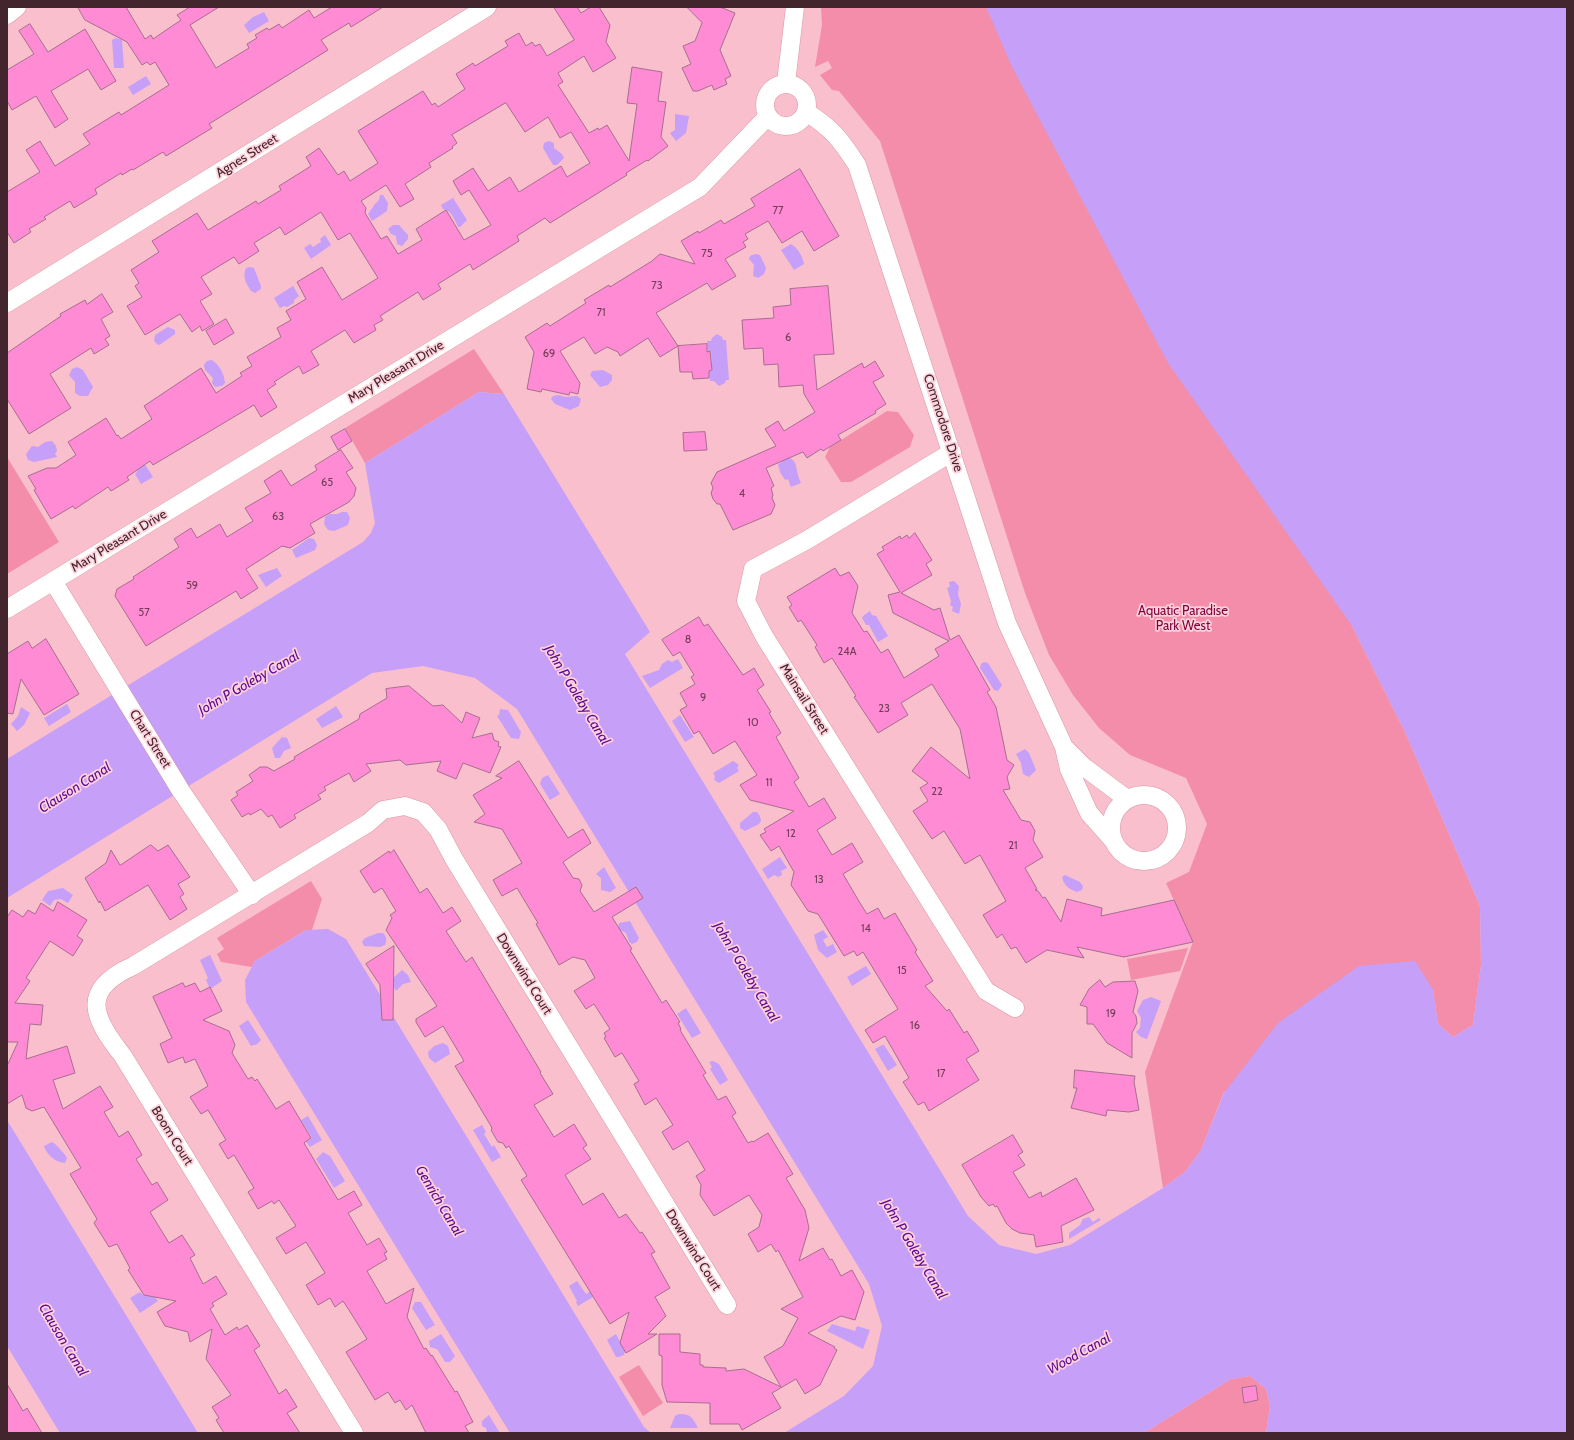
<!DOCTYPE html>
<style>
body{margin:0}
#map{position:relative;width:1574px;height:1440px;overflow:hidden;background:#fabfcd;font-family:Cabin,sans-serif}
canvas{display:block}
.frame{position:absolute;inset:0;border:8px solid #42252d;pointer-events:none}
</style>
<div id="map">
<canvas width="1574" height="1440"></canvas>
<div class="frame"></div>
</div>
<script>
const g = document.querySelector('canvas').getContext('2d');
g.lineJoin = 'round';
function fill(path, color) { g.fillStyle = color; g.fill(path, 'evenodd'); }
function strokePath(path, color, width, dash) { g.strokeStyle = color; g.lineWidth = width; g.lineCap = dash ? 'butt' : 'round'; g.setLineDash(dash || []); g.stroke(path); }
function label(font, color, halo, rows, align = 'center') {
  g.font = font + ' Cabin,sans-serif'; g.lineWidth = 3.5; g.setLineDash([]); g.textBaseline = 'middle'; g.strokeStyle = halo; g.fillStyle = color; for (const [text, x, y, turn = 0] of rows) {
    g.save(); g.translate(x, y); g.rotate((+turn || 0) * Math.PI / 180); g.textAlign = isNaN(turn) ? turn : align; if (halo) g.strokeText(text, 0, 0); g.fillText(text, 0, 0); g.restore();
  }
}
const green = new Path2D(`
 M821,7H1118L1352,626L1405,732L1480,906L1481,965L1473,1025L1453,1037L1438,1024L1433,990L1224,1092L1201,1150L1185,1172L1163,1188L1145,1072L1193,942L1166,883L1189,872L1207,824L1186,778L1130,755L1099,728L1073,695L1049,655L1025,593L880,141L839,91L832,90L820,75L832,68L828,61L815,67L822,25Z
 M474,349L504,394L479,392L365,463L345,428Z
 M887,411L898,412L914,435L910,447L851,482H841L825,457L830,447Z
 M7,457L59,542L7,574Z
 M311,881L322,899L312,930H306L255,961L252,967L221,962L217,954L224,949L217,938Z
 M1188,948L1180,971L1131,980L1127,959Z
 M639,1365L663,1403L643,1416L619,1377Z
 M1250,1376L1266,1389L1270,1406L1266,1433H1144L1231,1379Z`);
const water = new Path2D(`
 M986,7H1567V1433H1266L1270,1406L1266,1389L1250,1376L1231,1379L1144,1433H784L844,1396L873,1366L882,1326L869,1284L517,709L475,678L423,666L372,673L7,898V759L363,542L371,533L375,523L365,463L479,392L504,394L650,632L625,654L968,1216L999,1245L1036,1254L1070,1245L1163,1188L1185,1172L1201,1150L1224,1093L1278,1023L1359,966L1415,961L1433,990L1438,1024L1453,1037L1473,1025L1481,965L1480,906L1405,732L1352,626L1168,363L1012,67Z
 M264,12L269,21L249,33L244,25L253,17Z
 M116,38L122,40L124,68H114L112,40Z
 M146,76L151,84L133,95L128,87Z
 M675,114L689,116L686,133L676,141L670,133L675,130Z
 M549,141L554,143V148L562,154L564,158L557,165H553L543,148L544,143Z
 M380,195H383L388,203L387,211L372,221L368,214C372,209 374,204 379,200Z
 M453,198L467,220L460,227H458C454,219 452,211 443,209L441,205Z
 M393,225H399L408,235V239L402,246L397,244L396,236L391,234L388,229Z
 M325,235L331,245L311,259L304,248L310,244L313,247L321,242L320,239Z
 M791,244C798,248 803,257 804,264L794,270L781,250Z
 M755,254L760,255L766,268L764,274L758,278L753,276L754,265L749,259L750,256Z
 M250,267L254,268L261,286V289L255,293L251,291C246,283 242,277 246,268Z
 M293,286L299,296L294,300V303L287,307L284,306L280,308L274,298Z
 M168,327L175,330V334L161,344L158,345L154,341L155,335Z
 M717,334L722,337L723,340H726L729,380H726L725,383L719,386L714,381H710L709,371H712L711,351H708L707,341H711L712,338Z
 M212,360C220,366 224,373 225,383L222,386L215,387L212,383L213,378L205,370L204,365L207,361Z
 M77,367L83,370L93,387L88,396H80L75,393V382L69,375L72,369Z
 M603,370L612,375V380L608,385L600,387L590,375L592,371Z
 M558,395L566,397L577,396L581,399L579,406L570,410L555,404L551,399L553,396Z
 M52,441L56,446L57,451L55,454L57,457L34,462L28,460L26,454L32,446L38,447L45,442Z
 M777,452C803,462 792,463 801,483L791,487L788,479L785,480L780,472L778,464L782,462Z
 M139,455L153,477L141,484L135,474L137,472Z
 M342,512H347L350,518L348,525L334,531L328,530L324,524L325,517L329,514H337Z
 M309,538L314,539L317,545L315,550L296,558L292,550Z
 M277,568L282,576L266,587L258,575Z
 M954,581L959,586L958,594L961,604L959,614L952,611L953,607L950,605L951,601L947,588L950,587L949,582Z
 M870,611L872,615L876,616L888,636L878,642L869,625H866L862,618L863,616Z
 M678,659L683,668L650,688L642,676L659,670L662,664L668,660L672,662Z
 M984,662L988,663L1002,685L998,691L994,690L980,668L981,664Z
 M67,704L71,712L49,726L44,718Z
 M336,706L343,717L322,728L316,719Z
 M21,707L30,713L24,725L17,731L11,724L18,716Z
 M500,709L508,710L521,732L519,739L511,738L497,716L499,715Z
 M680,715L694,737L685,742L672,721Z
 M282,737L287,738L291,748L284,751L280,758H275L272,748Z
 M1025,749L1029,753L1036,770L1029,777L1023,774L1021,763L1016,754Z
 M733,761L739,765L737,768L739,771L719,783L714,780L715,776L713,773Z
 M548,775L560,794L550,800L540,784L542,778Z
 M753,812H757L760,816L761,821L759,824L745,831L740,828V823Z
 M780,857L787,868L781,871L782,875L778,877L774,875L768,879L762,869Z
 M604,867L616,888L610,892L601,890V878L596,874Z
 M1065,875L1080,882L1083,886L1082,890L1077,892C1069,889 1064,886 1062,877Z
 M63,888L73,895L68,903L61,899L54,900L50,906L42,900L48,891Z
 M630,921L639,938L637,942L632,944L629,942L626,933L618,929L619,923Z
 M328,929L346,939L644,1427L651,1433H510L246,1002L245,980L255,961L306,930Z
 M823,930L828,937L823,940L827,947L833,944L837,952L827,958L818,950L814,935Z
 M378,933H383C387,937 387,940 385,945L380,947L364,946L362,942L365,938Z
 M210,955L222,981L210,989L206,980L208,978L200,960Z
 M866,966L871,974L852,986L847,977Z
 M402,970L408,975L411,982L403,984L397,990H395L392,979Z
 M1151,997L1161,1001L1147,1039L1141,1037L1136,1032L1140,1028L1141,1018L1137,1011L1143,1000Z
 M686,1008L701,1033L692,1038L677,1014Z
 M248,1020L261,1040C257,1045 257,1044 251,1046L239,1026Z
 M443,1043L448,1046L450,1054L435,1063L429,1058L428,1052L434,1046Z
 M882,1045H884L897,1065L888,1071L875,1049Z
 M713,1061L719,1064L728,1080L720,1085L710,1069L712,1067L709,1062Z
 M308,1116L322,1140L310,1147L306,1142L312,1138L301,1120Z
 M7,1120L198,1433H60L7,1346Z
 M482,1125L486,1132L484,1134L492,1147L494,1145L501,1157L492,1162L473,1130Z
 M52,1142C56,1144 65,1154 67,1158L65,1163C56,1163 46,1154 44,1146Z
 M323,1152L330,1156L345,1181L334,1188L316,1159Z
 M1089,1217L1093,1222L1099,1218L1101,1220L1069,1239V1233L1080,1225L1083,1219Z
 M577,1281L586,1294L608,1281L611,1286L578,1306L576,1302L577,1301L569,1286Z
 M140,1292L143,1295L155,1297L158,1301L140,1313L130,1298Z
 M415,1302H421L435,1325L426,1330L412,1308Z
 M832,1324L855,1331L857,1326L870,1330L863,1349L827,1331Z
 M441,1334L455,1356L450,1362H445L437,1349L430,1347L429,1341Z
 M616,1334L625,1351L624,1355L619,1357H616L607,1340Z
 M679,1414C691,1414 692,1417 698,1428H670L675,1416Z
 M489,1415L500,1433H487L486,1428L482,1426V1421Z`);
const building = new Path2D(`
 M78,7H126L145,39L151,35L153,39L181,20L177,15L190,7H219L190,25L216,68L249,48L247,44L257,38L255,35L267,28L269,30L279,24L282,28L309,10L314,18L332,7H383L351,27L349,23L321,40L328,50L209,124L212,128L166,156L163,152L133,170L132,169L122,175L121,173L95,189L97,194L74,208L70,201L44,217L46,219L29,229L31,232L14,243L7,232V192L40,172L26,150L40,141L55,166L90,144L83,134L119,112L121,115L169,85L155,62L150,65L147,62L142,65L127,42L85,20Z
 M554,7H577L581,13L591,7H599L610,25L606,42L616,58L593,72L584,56L558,73L563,82L558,85L589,133L598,128L599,130L607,125L629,161L637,104L627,103L632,67L662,72L658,101L666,102L661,137L668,146L648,161L647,160L626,173L627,175L550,223L545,218L517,236L519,241L473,270L470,264L438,284L441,289L423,300L418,292L380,316L383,320L374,325L376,330L354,343L345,330L311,351L319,365L303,374L299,366L274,382L276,384L267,390L277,407L261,417L254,405L153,465L150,461L127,477L129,480L111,491L108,487L75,509L73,506L51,519L34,490L36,489L28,476L47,468H56L76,455L68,442L106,418L117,436L118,435L121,439L152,419L144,406L201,368L216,393L242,376L240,373L252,366L247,357L281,337L277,328L291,320L286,311L306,299L297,282L322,267L342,300L378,278L350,233L338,240L321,212L285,235L280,227L254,243L259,251L239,264L234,257L201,277L212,294L200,301L214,324L202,331L200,326L192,332L180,314L145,335L127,306L142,297L135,286L139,283L131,270L159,252L152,241L197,213L208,230L256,201L258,204L281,190L279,186L311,166L306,157L319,148L338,175L344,171L350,181L378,163L358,131L423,91L432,105L435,103L438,107L465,89L456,74L473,63L475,66L508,46L505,41L519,33L526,46L532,42L535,46L540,44L547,56L574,40ZM506,103L525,132L548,117L560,138L571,132L590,163L567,177L561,166L519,192L510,177L488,191L473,168L453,181L461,195L469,190L491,225L464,240L446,210L416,229L422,240L398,254L387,236L381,239L365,213L366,208L361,201L386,185L400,207L414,199L405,184L431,167L429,163L453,148L452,147L457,143L452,135Z
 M687,7H720L735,13L720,50L731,76L725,79L727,84L714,90L712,85L698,91H693L682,68L691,64L683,46L695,41L702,23Z
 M30,24L48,52L85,29L116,81L101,90L88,69L51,91L68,119L55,128L36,96L12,110L7,101V70L34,54L19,31Z
 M800,169L839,236L814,251L802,231L782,243L768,221L745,234L748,239L743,242L746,247L725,259L736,276L712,290L707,283L656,313L678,346L660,357L648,338L620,356L618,352L607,347L595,354L584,337L560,351L580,383L578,394L570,392L569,395L542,389L541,392L527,389L534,352L525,337L547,323L550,326L586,303L584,300L609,285L610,287L652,261L660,254L695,264L681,241L698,231L699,233L721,220L724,224L755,206L751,199Z
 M828,286L834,354L814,355L817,390L862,363L864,368L875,361L884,376L873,382L886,404L875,411L876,413L838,435L841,440L823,451L821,449L807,458L803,452L766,468L774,486L771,488L773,495L772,498L775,505L771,514L733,530L720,504H717L713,499L711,493L713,488L711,483L717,472L776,446L765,429L778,421L784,431L815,412L804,394L803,385L779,387L778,364L764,365L763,348L744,349L742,320L774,318L773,307L791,305L790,289Z
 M102,294L113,312L101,319L110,336L105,339L109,345L94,354L91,348L50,374L71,408L29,434L7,399V353L61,316L60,314L85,300L87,304Z
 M226,319L234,333L214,345L206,331Z
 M707,344V352L710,351L712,370L709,371V378L693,379L692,372H680L678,346Z
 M345,429L352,441L338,450L331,437Z
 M705,432L707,450L684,451L683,433Z
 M341,450L353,468L346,472L356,488L354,496L349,502L310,524L315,533L290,548L282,546L246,569L258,588L241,599L236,591L146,646L115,596L117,589L134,579L133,577L179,547L174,539L191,528L197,538L220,524L227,537L253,521L245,508L271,493L264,481L281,470L291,486L317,470L315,466Z
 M915,533L932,560L926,564L932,575L901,593L934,610L940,608L950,640L959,635L990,690L987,692L996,707L1007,760L1014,765L1007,777L1010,789L1003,790L1021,820L1030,822L1035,831L1033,840L1043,857L1025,868L1037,889L1035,890L1038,891L1043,898L1045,897L1061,922L1067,899L1102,908L1101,916L1174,900L1193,942L1124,957L1077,947L1084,958L1047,950L1026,963L1016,947L1011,949L1002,934L997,938L983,915L1006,901L980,855L965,864L944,831L932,839L913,811L928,801L920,788L928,783L912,771L931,747L970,779L960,729L932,684L901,703L908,715L878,733L854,697L856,696L832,658L824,663L815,647L817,645L801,620L798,622L789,607L792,605L787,597L835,568L840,576L849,572L858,586L852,613L864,632L867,631L881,653L888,649L904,678L939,656L935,649L949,641L893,613L888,595L900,592L877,554L884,550L882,547L900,536L901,539L907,535L909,538Z
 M699,617L704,626L708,624L743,675L754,668L764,685L757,690L771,712L769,713L781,733L776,737L799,778L794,782L809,807L824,798L836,818L817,830L832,855L852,843L863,862L843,874L860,903L867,914L878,908L884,919L895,913L917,950L915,952L933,981L925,986L947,1011L949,1009L964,1033L967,1031L979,1051L966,1059L979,1080L929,1111L924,1102L918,1105L903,1082L909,1078L885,1036L873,1043L865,1030L898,1009L863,952L857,956L854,951L844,956L818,914L808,911L791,885L794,872L779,846L771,851L760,835L766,832L764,829L794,811L750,800L740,785L757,775L735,741L713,754L699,731L694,734L680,710L687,706L680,693L695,684L691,677L694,675L680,652L673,656L662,640Z
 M46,639L79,694L44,715L21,679L13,714L7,713V654L28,641L32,648Z
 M409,686L433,706L443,705L462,723L466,712L480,718L472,738L492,733L494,740L499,742L498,746L501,747L490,773L463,763L456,779L437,771L441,761L406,765L400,760L366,764L371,771L354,782L349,773L324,787L326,790L318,795L321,799L294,815L296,818L280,828L272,815L268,817L261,809L250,815L249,813L242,817L231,800L238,795L236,792L253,781L249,775L260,767H267L274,771L295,759L294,757L359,719L360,714L387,698L386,689Z
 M519,761L568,838L583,829L591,843L563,862L573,878L579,879L582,885L580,891L594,912L636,887L643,898L612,917L632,949L630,950L662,1003L666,1000L680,1022L678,1023L681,1029L680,1030L706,1073L703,1075L718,1100L726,1096L736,1113L732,1116L748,1143L752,1141L753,1142L768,1133L793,1174L786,1178L805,1210L809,1228L799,1261L823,1248L830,1260L832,1259L841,1276L852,1270L864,1292L855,1320L841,1316L808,1333L835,1347L834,1348L837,1350L820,1385L805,1394L796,1379L772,1393L781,1408L742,1430L739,1424H710V1403L667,1402L662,1385V1356L659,1355V1334H680V1352L700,1354V1365H703V1367L726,1368V1371L744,1369L781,1387L764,1357L783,1346L798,1318L781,1309L803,1297L778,1250L776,1252L771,1244L758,1252L748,1234L759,1227L762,1215L749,1195L714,1216L700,1195L701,1185L696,1176L705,1170L688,1141L673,1150L662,1132L673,1125L656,1098L645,1105L634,1084L639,1081L622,1053L615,1057L604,1038L606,1037L604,1033L610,1029L594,1004L586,1009L574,991L595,978L585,960L573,957L559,965L536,924L538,923L517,888L502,896L493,880L522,863L502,829L474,822L485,814L473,795L502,778L496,776Z
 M151,845L158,851L168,845L190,877L178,884L184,894L180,897L187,909L170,920L148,885L105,911L100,901L99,903L85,878L106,863L111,850L120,865Z
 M394,850L420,893L427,888L443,913L452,907L461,921L446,931L466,962L472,957L541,1072L540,1073L553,1094L534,1105L554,1137L574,1124L587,1145L583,1148L591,1159L565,1175L583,1205L603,1193L619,1218L626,1214L640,1233L642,1232L655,1252L651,1254L670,1288L655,1297L666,1316L648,1334H657L626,1353L620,1343L629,1312L610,1324L521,1180L527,1176L509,1146L506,1148L503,1143L498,1142L491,1130L492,1129L491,1126L455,1066L464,1061L443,1026L425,1037L416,1022V1019L437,1006L386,930L392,918L390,915L396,911L382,888L374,893L360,871L389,851L390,853Z
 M58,902L87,920L77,936L83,940L73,956L50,941L26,978L30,981L15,1003L43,1005L41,1025L30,1024L26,1059L67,1046L75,1073L53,1080L63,1109L100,1086L113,1107L104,1112L119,1137L128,1131L142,1155L136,1159L152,1185L157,1182L168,1200L150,1212L169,1243L182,1235L195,1255L190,1258L203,1284L216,1276L227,1294L212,1303L214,1306L210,1309L225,1335L237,1327L239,1330L247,1325L260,1346L254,1350L279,1394L286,1389L297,1407L287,1413L300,1433H224L216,1420L219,1418L212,1407L231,1395L206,1359L212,1329L190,1342L188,1332L165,1326L157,1312L176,1301L144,1295L128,1270L130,1268L117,1244L109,1247L94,1223L97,1219L70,1174L81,1168L44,1107L32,1111L26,1108L22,1095L7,1104V1066L18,1042H7V917L12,910L23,917L28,910L35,914L41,903L53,911Z
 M394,946L393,1020H382L380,985L366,964Z
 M1100,980L1105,987L1113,982L1135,981L1138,991L1133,1012L1136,1016L1137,1023L1132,1033V1058L1107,1043L1093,1024H1087V1007L1080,1005L1089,989Z
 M183,983L185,987L195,983L200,992L210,987L222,1011L203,1020L229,1031L235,1045L232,1053L248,1079L252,1077L255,1081L257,1079L276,1109L289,1101L311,1138L304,1143L338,1200L354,1191L362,1205L348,1213L367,1245L379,1238L387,1252L384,1253L387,1259L367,1271L386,1304L414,1288L407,1317L424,1349L426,1348L431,1356L432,1355L455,1392L457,1391L473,1422L465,1426L469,1433H426L412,1405L406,1410L400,1400L395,1403L388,1392L375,1400L346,1352L367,1339L349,1310L343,1301L335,1307L330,1298L318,1305L306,1285L325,1273L306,1242L286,1254L276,1238L296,1226L279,1200L274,1204L272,1201L258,1209L248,1192L254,1188L234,1155L228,1159L219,1144L226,1140L208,1110L201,1114L190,1097L208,1086L195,1059L185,1063L183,1057L168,1063L160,1044L172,1038L153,997Z
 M1075,1070L1135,1076L1134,1082L1139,1110L1129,1112L1107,1110L1106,1116L1071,1108L1077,1088H1074Z
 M1013,1135L1023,1152L1018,1155L1025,1165L1013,1172L1029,1198L1041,1192L1042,1197L1076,1178L1094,1210L1061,1226L1063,1242L1036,1247L1034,1235L1020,1233L1012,1229L1006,1223L997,1206L995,1207L993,1204L989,1206L981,1197L962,1165Z
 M7,1384L23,1411L27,1408L42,1433H7Z
 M1256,1386L1258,1400L1244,1403L1242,1388Z`);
const minor = new Path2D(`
 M7,15L17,7
 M786,83L795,7
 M765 105a21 21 0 1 1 42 0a21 21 0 1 1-42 0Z
 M806,112C832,128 841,140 857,165L1007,623L1064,747L1069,769L1089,813L1112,839
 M7,303L487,7
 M952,452L807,540L753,569L746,601L764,636L986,991L1015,1008
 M53,581L181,791L252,895
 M7,609L700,187L768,116
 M1064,747L1084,767L1127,799
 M1111 828a33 33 0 1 1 66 0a33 33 0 1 1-66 0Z
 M354,1433L123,1056C93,1018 79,990 133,966L368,823L383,810L405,806L423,812L438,829L454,859L727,1305`);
const numberNames = [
 ["77",778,211],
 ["75",707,254],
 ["73",657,286],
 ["71",601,313],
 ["6",788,338],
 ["69",549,354],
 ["65",327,483],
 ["4",742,494],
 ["63",278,517],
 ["59",192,586],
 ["57",144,613],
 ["8",688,640],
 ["24A",847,652],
 ["9",703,698],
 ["23",884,709],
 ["10",753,723],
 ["11",769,783],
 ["22",937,792],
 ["12",791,834],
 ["21",1013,846],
 ["13",819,880],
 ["14",866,929],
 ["15",902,971],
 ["19",1111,1014],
 ["16",915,1026],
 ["17",941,1074]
];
const streetNames = [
 ["Agnes Street",247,156,-32],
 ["Mary Pleasant Drive",396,372,-31],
 ["Commodore Drive",943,423,72],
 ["Mary Pleasant Drive",119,541,-31],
 ["Mainsail Street",804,699,58],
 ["Chart Street",150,739,58],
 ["Downwind Court",524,974,58],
 ["Boom Court",172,1136,58],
 ["Downwind Court",693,1250,58]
];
const parkNames = [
 ["Aquatic Paradise",1183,611],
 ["Park West",1183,626]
];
const waterNames = [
 ["John P Goleby Canal",249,683,-30],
 ["John P Goleby Canal",577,695,59],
 ["Clauson Canal",75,788,-32],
 ["John P Goleby Canal",746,972,59],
 ["Genrich Canal",439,1201,59],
 ["John P Goleby Canal",914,1249,59],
 ["Clauson Canal",63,1340,59],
 ["Wood Canal",1079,1354,-29]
];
fill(green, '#f38da9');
fill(water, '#c59ff8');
fill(building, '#fe8bd3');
strokePath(building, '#a76d90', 1);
strokePath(minor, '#da93a5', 19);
strokePath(minor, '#fff', 18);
label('11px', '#713e56', null, numberNames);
label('13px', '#42252d', '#fed1db', streetNames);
label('13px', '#7f023c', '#fed1db', parkNames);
label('italic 14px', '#5a0a94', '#fed1db', waterNames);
</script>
